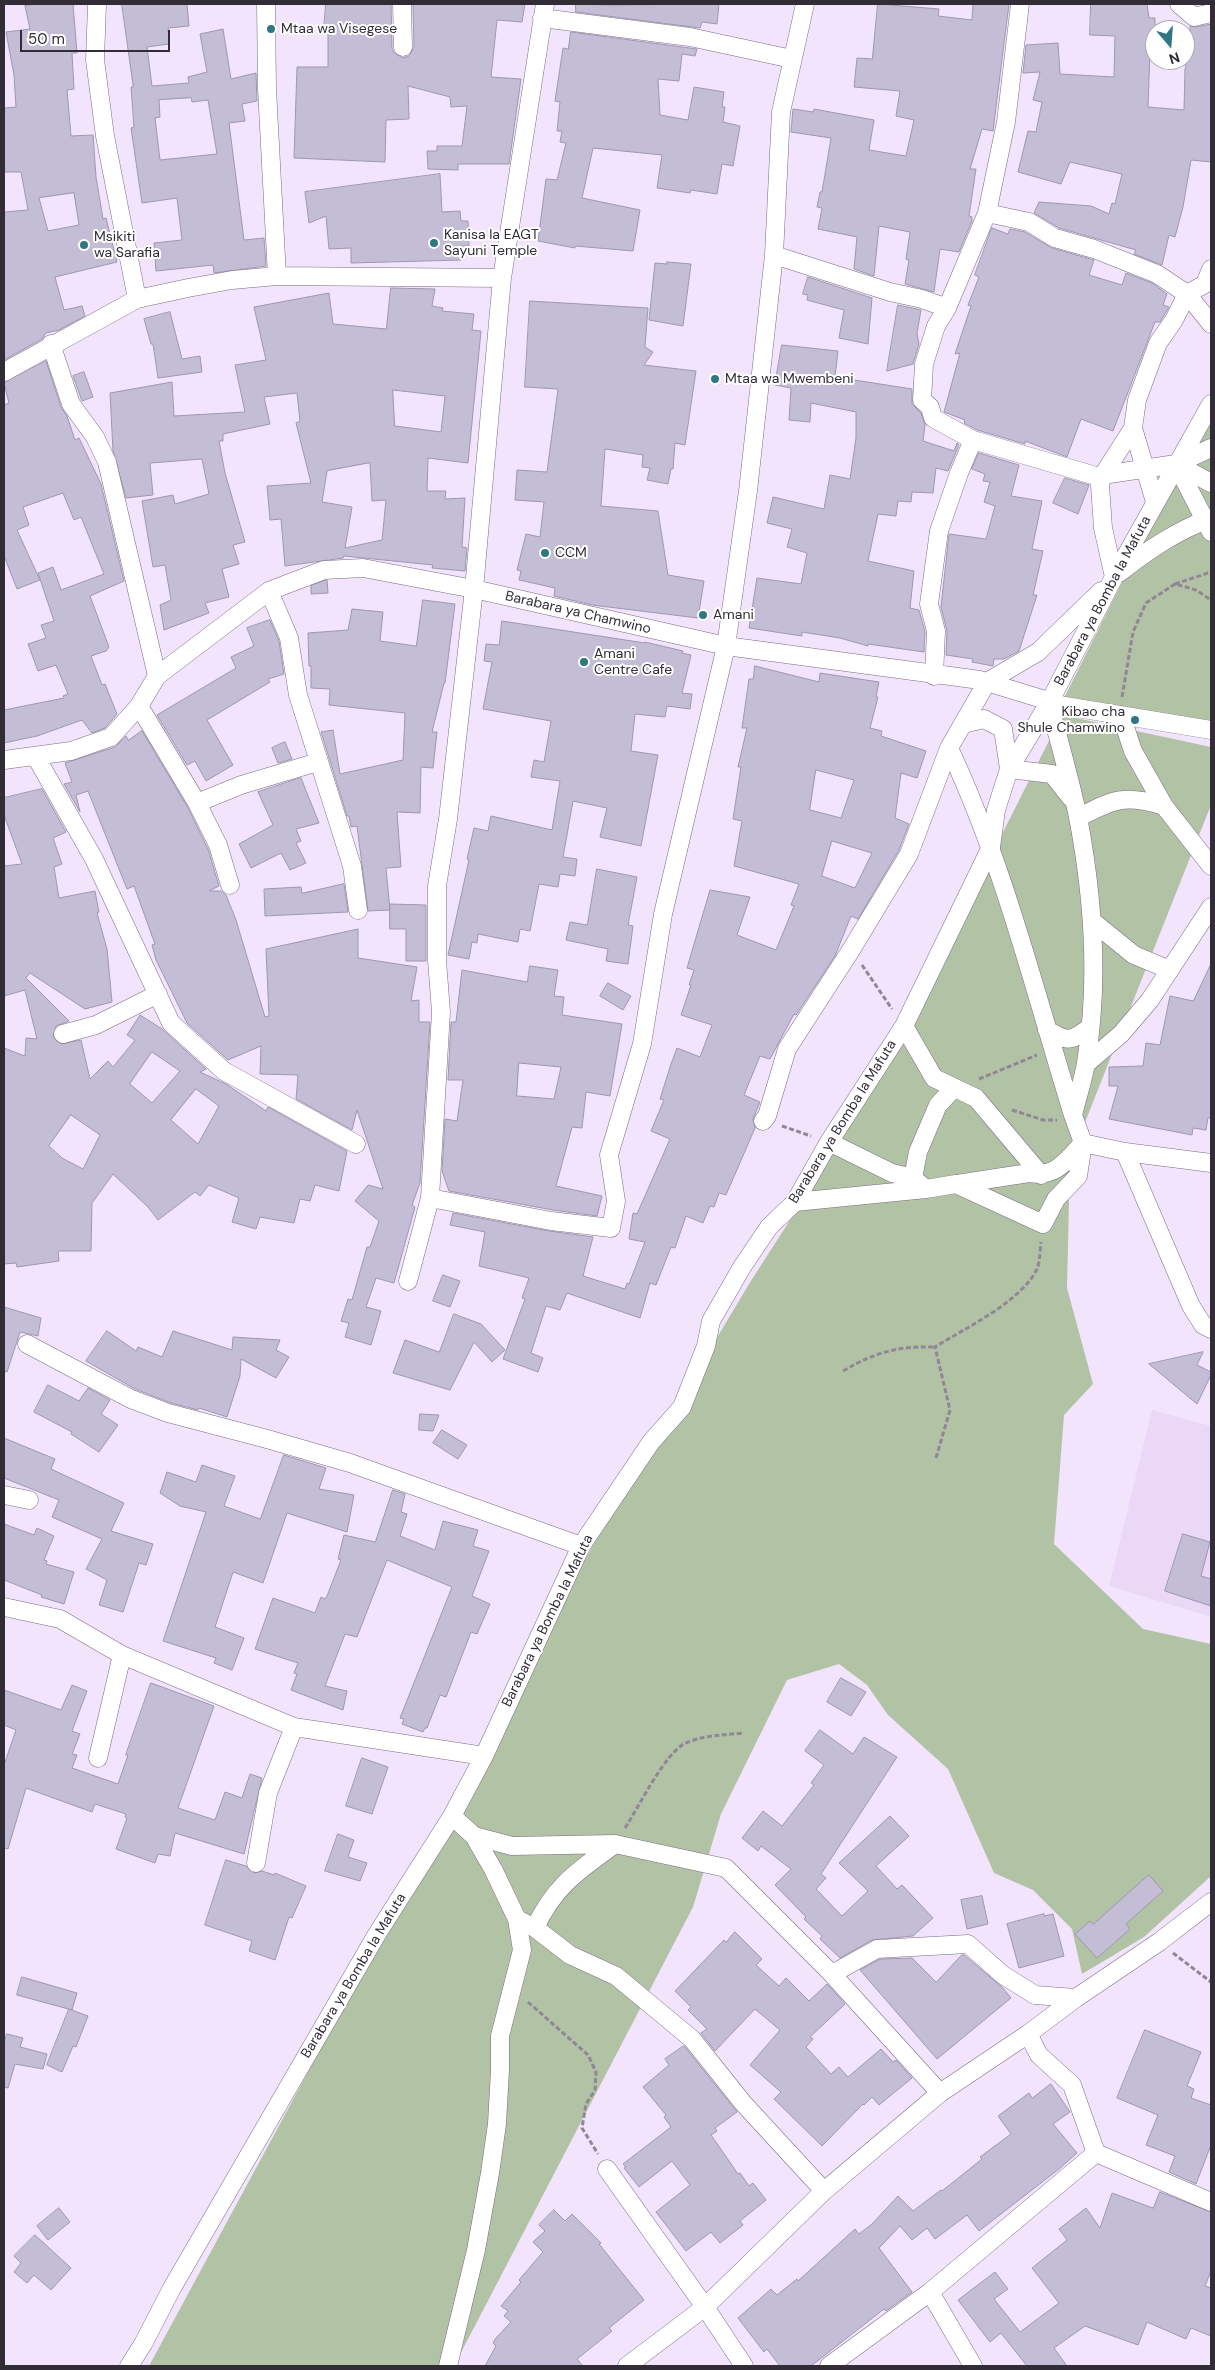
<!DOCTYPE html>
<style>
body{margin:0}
#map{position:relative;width:1215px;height:2370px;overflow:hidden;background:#f3e4fd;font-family:"DM Sans",sans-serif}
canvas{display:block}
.frame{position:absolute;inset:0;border:5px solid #322c36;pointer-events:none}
.north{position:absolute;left:1145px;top:20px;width:50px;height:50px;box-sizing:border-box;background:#fff;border:1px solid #adabaf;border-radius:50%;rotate:162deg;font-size:14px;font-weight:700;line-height:20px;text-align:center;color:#322c36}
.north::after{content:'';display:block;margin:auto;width:18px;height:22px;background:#307684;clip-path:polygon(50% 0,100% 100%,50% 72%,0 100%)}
.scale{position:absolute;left:20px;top:30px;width:150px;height:22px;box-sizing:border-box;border:2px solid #322c36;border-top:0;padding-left:6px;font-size:15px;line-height:18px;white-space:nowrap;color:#322c36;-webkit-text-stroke:4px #fff;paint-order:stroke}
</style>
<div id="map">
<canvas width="1215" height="2370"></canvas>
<div class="frame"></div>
<div class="north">N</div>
<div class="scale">50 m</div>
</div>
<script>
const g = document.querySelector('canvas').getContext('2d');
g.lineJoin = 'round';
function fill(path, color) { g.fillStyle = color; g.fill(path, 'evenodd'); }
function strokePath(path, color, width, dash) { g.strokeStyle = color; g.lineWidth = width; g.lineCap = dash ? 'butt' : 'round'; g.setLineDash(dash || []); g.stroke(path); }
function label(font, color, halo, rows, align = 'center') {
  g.font = font + ' "DM Sans",sans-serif'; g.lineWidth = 4; g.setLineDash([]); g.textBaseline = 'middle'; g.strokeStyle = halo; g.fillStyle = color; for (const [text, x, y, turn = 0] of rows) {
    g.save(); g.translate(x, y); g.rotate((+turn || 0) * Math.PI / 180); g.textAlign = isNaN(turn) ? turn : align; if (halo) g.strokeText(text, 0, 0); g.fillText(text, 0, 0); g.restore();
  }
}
const built = new Path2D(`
 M1152,1410L1211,1426V1617L1109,1586Z`);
const green = new Path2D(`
 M1211,405V731L1063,700Z
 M1062,715L1211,747V805L1070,1160L1067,1288L1093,1384L1064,1415L1054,1544L1143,1629L1211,1644V1876L1144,1937L1082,1974L1072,1929L1033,1890L994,1873L948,1769L888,1715L867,1685L839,1664L787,1680L721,1814L693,1907L454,2366H149L592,1547L749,1284L808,1192L923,991Z`);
const building = new Path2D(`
 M35,4H73L77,53H72L74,89L67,90L71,136L93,135L96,177L103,219L106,218L117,262L55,277L64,310L82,306L85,316L59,330L46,333L42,339L4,360V212L28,210L21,172H4V108L16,107L14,75L6,32L30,29L25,6ZM74,193L79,225L48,231L39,198Z
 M122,4H187L189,26L168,28L169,44L147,47L152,86L189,83L188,77L207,72L200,34L223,29L231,79L256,73L257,101L242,104L245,121L229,123L244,240L264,238L266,266L214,273L213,265L156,271L154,243L182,240L177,198L142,203L131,128L134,127L131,87H133ZM191,98L192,102L208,100L217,154L160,160L155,118L160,117L159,100Z
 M326,4H391L392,48L394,53L403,58L409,56L414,47L413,4H525L522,22L497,20L491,77L521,79L509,164H458V170L428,169L427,151H437V146H462L467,106L451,107L450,97L408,86L409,119L386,120L385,162L294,158L297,67H328V30H324Z
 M576,4L609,5L719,4L717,24L702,22L700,28L576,12Z
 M878,4L939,9L938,16L972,20L973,4H1009L993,131L982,129L970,169H976L969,216L972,217V221L959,252L940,249L934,292L905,284L909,260L906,259L910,232L879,226L874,276L854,269L857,237L818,229L822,208L817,207L820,192H822L831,138L791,132L793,109L813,112L814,109L874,120L869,150L906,156L914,120L896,116L900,91L854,87L857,58L872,59Z
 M1091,4H1147L1149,18H1155V50H1150L1148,107L1184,110L1185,70L1190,41V26L1196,27L1211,24V162L1191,160L1183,207L1175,237L1169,235L1162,265L1134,254L1136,250L1059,228L1034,213L1039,202L1091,206L1109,214L1112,203L1115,204L1122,174L1070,162L1061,184L1018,172L1028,131L1036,132L1042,102L1033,100L1040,72L1023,73L1026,45L1058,43L1060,74L1114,77L1115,36L1090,35Z
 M571,32L697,49L695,56L682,54L679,81L658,79L660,115L688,120L694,87L724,92L722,107H725L723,122L740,126L733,166L722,164L717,194L691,190L690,193L657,188L662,155L593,148L582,198L640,210L633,251L575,246V248L538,241L546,179L557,180L566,143L560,142L562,131H557L560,102L555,101L563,48L568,49Z
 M440,174L442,212L460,211L461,221H468L469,246H461V260L351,263V248L329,249L326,216L309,223L305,192Z
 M992,228L1008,234L1010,229L1025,232L1052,248L1094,260L1089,275L1122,285L1126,273L1152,283L1167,294L1163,305L1169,307L1160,322H1155L1113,431L1081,419L1067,457L1025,441V444L977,430L964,423L965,420L944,412L960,353L955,354L971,306L968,305L979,277L975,275Z
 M667,262L691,264L683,326L649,320L655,263L667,264Z
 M808,277L872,298L868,344L839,338L844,310L807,300L808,295L803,294Z
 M391,288L435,289L432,306L443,308L442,311L474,314L472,330L481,331L468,463L428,458L427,491H446L445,499L465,498L462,547L467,548L465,571L432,568L433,565L344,556L343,558L285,566L281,519L270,520L267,486L311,483L296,423L300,421L297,393L264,397L270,424L223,434V441H219L225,473L245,542L233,545L239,564L222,569L229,597L205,603L209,613L164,630L160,605L171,600L165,565L153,567L142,501L173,495L175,504L209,494L202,459L150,463L153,495L126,498L113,451L110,393L172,382L174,416L245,412L235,365L266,360L254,307L329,293L333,324L386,329ZM393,390L445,396L441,432L395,426ZM370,463L372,501L386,500L382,540L345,548L352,507L322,502L327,471Z
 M530,301L648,308L645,347L653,352L644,365L696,371L685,445L675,443L673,469H671L668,484L647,480L650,468L642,467L643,455L605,449L601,506L658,511L668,575L704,581L698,618L592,605L554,596L555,588L519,580L521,571L517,570L526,534L540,537L544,502L515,500L517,470L547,472L558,389L525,387Z
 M898,305L921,310L917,333L919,344L913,364L887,371Z
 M170,312L182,359L200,356L202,372L158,378L153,344H151L144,319Z
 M782,345L838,351L835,377L912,389V404L921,413L925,425L923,441L954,451L957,443L959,445L948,471L936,468L933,493L912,492L911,502L898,501L896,516L878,514L868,561L914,571L910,608L919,610L925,632L924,652L868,644V646L840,638L802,632V636L749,628L757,578L801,584L807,553L787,547L792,529L767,523L773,497L824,509L830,475L850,479L856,438V412L811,403L810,422L789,420L791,388L775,385Z
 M46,361L61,407L67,416L75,440L79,438L101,484L124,581L90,596L109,647L106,651L91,656L102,685L105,684L117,714L105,728L92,733L82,720L37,736L4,743V710L64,698L63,696L68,694L56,665L38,671L28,644L46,638L41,625L54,621L38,573L53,567L61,590L104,574L81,517L74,520L63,493L23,507L29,525L17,530L40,580L17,589L4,556V405L9,403L4,383Z
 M84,372L93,397L82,401L73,376Z
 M979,453L1019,465L1011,496L1042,501L1032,549L1043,551L1033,595H1037L1019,651L1004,659H994L993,666L972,662L973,659L946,655L947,631L941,607L949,534L986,539L995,506L984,502L990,482L983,481L985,474L972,469Z
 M1065,478L1089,485L1078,514L1053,503Z
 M327,580L328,593L311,594V586Z
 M423,600L455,604L445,683H444L432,732H437L433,768L421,767L420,813L397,812L401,867L386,868L390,910L368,911L357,826L351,827L349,816H347L321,732L333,730L340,774L403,760L405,713L329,705L330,689L311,688V666H309L308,633L348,630L352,609L383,612L380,641L416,646Z
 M270,620L279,641L284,674L268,679L270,682L207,720L233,765L206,781L195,761L187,765L157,715L236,668L231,657L254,646L247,628Z
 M502,621L645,643V642L683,651L682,653L691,655L682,693L692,694L690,709L667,706L665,717L635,714L631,751L658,755L641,846L600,837L607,808L573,801L563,857L577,859L575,876L560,874L558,887L539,884L530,931L520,929L518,942L478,934L477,943L472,942L469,959L448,955L469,860L467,859L474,828L488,831L491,816L552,830L560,781L531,777L534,760L544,762L551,721L483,709L492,662L484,661L486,644L499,645Z
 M755,666L819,682L820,673L879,682L876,697H878L870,728L882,731L881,736L926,751L917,778L901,773L895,818L909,824L899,850L858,919L851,916L835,956L796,1015L794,1014L770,1059L760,1056L744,1095L760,1102L753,1119L755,1128L726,1195L719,1193L714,1207L710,1206L703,1223L686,1216L675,1248L671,1247L656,1285L650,1283L640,1318L567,1293L560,1310L546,1306L531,1353L543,1358L538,1372L503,1359L525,1299L522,1298L529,1278L479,1266L485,1232L450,1225L453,1213L549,1231L593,1237L583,1276L625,1289L627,1283L629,1284L645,1242L629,1239L633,1213L637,1214L670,1139L651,1131L664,1100L660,1099L671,1064L677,1048L700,1057L712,1025L681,1015L691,985H689L694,970L687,968L710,890L750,897L737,935L776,950L794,906L791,905L799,884L734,866L742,821L733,819L741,767H738L747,728H742L749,679H753ZM816,770L854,780L841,818L810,810ZM832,841L872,853L855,888L822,876Z
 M142,731L188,808L208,849L219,886L209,891H221L226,895L236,920L265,1017L269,1016L266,949L358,929V958L417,967L411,1001L419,1000V1022H430L420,1183L412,1205L415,1207L394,1283L376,1278L366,1307L381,1311L371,1345L345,1337L349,1323L341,1321L348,1299L352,1300L367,1247H370L379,1221L355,1201L368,1185L383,1189L357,1110L352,1130L296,1099L298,1075L260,1074L261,1046L228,1060L187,1023L156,960L152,945L155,944L134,886L127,889L88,791L76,795L80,812L64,784L72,782L65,763L115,747L126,736L128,740Z
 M285,742L292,759L278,763L272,748Z
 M301,778L319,823L296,829L301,841L296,843L306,863L290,870L281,853L251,868L239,844L273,825L258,792Z
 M42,789L66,832L53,838L62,864L54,867L59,898L95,891L99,912L97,913L107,949L112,1002L85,1009L30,973L26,978L69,1021L56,1026L53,1037L61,1044L81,1040L90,1079L108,1061L113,1067L135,1040L127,1035L140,1015L162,1029L206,1069L200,1072L226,1084L266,1111L268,1107L347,1151L339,1191L315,1185L310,1201L300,1199L294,1223L260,1217L256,1229L232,1222L239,1198L209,1185L200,1196L195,1192L158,1220L148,1207L113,1174L92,1203L91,1251H58L59,1261L17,1267L16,1263L4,1264V1048L25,1056L26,1038L37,1039L25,990L4,996V866L22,864L4,815V798ZM152,1052L180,1071L152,1103L130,1084ZM196,1089L219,1106L198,1144L171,1120ZM71,1115L100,1135L83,1169L62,1158L49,1146Z
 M597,869L637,877L628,925L633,926L628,964L606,961L608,949L566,940L570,922L587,925Z
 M344,884L348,912L265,916L264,889L301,887L302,893Z
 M390,904L426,905V961H406V929H390Z
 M1211,964V1118H1208L1206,1130L1193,1128L1192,1135L1109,1119L1118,1086H1109V1067L1143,1066L1146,1043L1160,1045L1170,996L1193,1001Z
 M530,966L558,970L554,996L564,997L562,1015L622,1024L610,1096L586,1092L582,1128L572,1127L556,1186L602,1196L597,1216L553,1210L449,1191L442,1171L445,1119L457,1121L463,1080H448L451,1022H456L462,970L527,982ZM519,1063L561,1067L554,1099L517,1096Z
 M608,983L631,996L623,1010L600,996Z
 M443,1275L460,1281L450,1307L433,1301Z
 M4,1307L41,1318L38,1336L20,1332L7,1372L4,1371Z
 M454,1314L481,1324L505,1350L492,1362L474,1342L450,1390L393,1373L405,1340L439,1352Z
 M107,1331L136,1351L138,1347L162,1357L173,1331L232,1350L233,1337L280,1340L276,1350L289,1357L276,1378L241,1359L240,1376L227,1417L199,1408L198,1410L171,1403L135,1389L86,1361Z
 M1203,1352L1197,1365L1211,1372V1375L1197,1404L1149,1364Z
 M48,1385L79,1401L88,1388L110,1400L101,1414L118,1425L99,1452L71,1434L72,1432L34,1412Z
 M420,1414L439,1415L433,1431L419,1430Z
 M442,1430L467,1445L458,1459L433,1443Z
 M4,1438L55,1459L51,1469L124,1503L111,1531L153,1544L146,1565L139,1563L123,1612L99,1605L107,1580L86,1569L102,1539L52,1517L59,1500L4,1478Z
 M284,1455L326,1468L319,1489L354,1495L347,1532L287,1513L263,1583L233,1572L215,1627L244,1638L232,1670L214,1663L216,1658L163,1641L206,1512L180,1506L160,1493L167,1472L196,1482L202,1465L235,1476L224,1506L260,1519Z
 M393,1490L405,1494L401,1512L407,1514L400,1536L435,1550L443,1521L478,1530L473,1546L489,1551L472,1596L490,1604L477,1634L471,1632L446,1697L440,1695L427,1728H425L423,1732L402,1724L404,1719L400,1718L452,1587L387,1560L357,1637L345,1634L325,1686L347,1691L343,1710L291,1690L297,1674L294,1673L298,1663L255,1649L273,1598L315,1613L321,1597L325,1599L327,1596L341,1560L338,1559L344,1535L375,1542Z
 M4,1524L34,1535L37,1528L54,1536L44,1560L47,1561L46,1564L74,1572L64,1604L41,1597L42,1595L4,1580Z
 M1183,1534L1210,1542L1201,1576L1211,1579V1606L1165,1591Z
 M841,1678L866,1692L851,1716L827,1702Z
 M151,1683L214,1706L178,1808L215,1820L225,1792L242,1798L250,1774L262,1778L244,1854L175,1833L170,1856L158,1854L155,1863L116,1849L127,1818L125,1817L126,1814L95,1804L92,1812L26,1788L8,1849L4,1848V1765L16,1730L4,1725V1690L61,1710L72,1685L87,1691L72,1731L80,1734L72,1754L77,1755L72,1768L118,1784L128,1755H126Z
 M820,1730L853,1754L864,1737L897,1757L821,1874L826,1878L816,1889L842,1916L868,1891L839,1863L890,1816L909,1836L876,1866L897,1889L902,1885L933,1918L913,1936L872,1940L840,1958L820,1939L822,1936L804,1919L806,1917L775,1885L791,1869L761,1846L758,1851L742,1838L763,1811L782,1826L814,1785L811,1783L824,1765L805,1751Z
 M362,1758L388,1767L372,1814L346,1806Z
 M338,1834L354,1840L348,1857L367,1863L360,1881L325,1871Z
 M226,1860L246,1866L254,1873L262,1871L274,1875L275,1873L306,1886L292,1918L289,1917L275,1960L249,1951L252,1941L205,1925Z
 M1149,1875L1163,1891L1126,1924L1130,1929L1097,1958L1075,1934L1090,1921L1093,1924Z
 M982,1896L988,1924L967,1929L961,1900Z
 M1044,1914V1916L1053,1914L1064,1956L1019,1968L1007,1924Z
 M735,1932L762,1959L756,1965L779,1986L786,1978L809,2001L827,1984L845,2004L810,2037L813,2039L806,2047L831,2074L839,2067L848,2077L881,2049L893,2062L896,2060L912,2078L879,2105L872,2097L864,2105L863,2104L822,2146L774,2099L781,2092L750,2065L780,2030L755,2009L715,2051L701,2033L707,2029L688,2010L691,2007L675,1991L724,1940L726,1942Z
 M962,1955H964L1002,1987L1011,1998L937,2059L860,1970L880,1959L912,1958L936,1982Z
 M22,1977L77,1993L72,2010L17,1995Z
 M69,2009L88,2016L76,2047L73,2046L62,2072L47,2065Z
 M1145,2030L1201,2052L1187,2086L1194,2089L1191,2098L1211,2105V2145L1196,2184L1169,2172L1175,2156L1146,2145L1158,2115L1117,2098Z
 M7,2034L23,2038L20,2047L47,2054L43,2069L15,2064L8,2088L4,2087V2043Z
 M684,2046L737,2112L715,2128L717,2131L711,2135L738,2174L740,2173L749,2186L753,2183L766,2200L740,2221L743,2225L720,2243L711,2232L686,2251L656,2212L690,2185L672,2161L639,2187L624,2168L626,2167L623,2164L671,2127L664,2117L666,2115L643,2087L669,2065L665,2059Z
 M1051,2084L1070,2112L1053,2124L1077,2153L1059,2169L979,2231L967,2215L935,2239L927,2228L912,2240L900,2226L879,2248L912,2292L886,2311L884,2309L811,2366H780L767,2349L764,2352L738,2318L771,2289L777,2295L797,2279L798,2281L855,2229L859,2234L872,2224L898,2196L913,2211L941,2190L942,2191L982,2159L980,2157L1011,2134L998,2116L1029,2093L1032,2098Z
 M1160,2192L1211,2212V2271L1205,2286L1211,2288V2336L1191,2328L1186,2339L1147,2322L1138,2345L1085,2326L1054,2348L1067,2366H1027L1001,2333L990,2342L958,2300L995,2272L1008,2289L994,2299L1020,2332L1059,2303L1032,2268L1067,2240L1059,2229L1086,2208L1100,2228L1112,2193L1153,2208Z
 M59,2208L70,2222L48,2240L37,2226Z
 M554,2210L565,2221L572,2214L601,2243L599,2244L644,2300L609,2328L612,2331L577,2359L583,2366H485L496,2346L493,2343L496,2338L511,2322L504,2316L508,2311L501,2306L521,2282L519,2280L543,2252L533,2242L545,2231L539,2225Z
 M35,2235L71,2268L51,2290L34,2275L27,2283L14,2272L21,2263L14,2256Z`);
const path = new Path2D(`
 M1175,584L1211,572
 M1122,697L1133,632L1146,603L1175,584L1196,590L1211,600
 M862,965L892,1009
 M979,1079L1037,1055
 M1012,1110L1043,1120H1057
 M782,1126L811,1136
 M843,1371C876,1352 897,1346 935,1347
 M936,1458L950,1410L935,1347C965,1328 1021,1302 1037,1269C1040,1262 1040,1250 1041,1242
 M625,1828C638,1808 666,1751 686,1743C704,1735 724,1735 744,1733
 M1173,1953L1211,1982
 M528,2002L588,2055L596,2072L595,2090L586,2104L582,2128L598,2154`);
const street = new Path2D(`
 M97,4L95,60L105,136L137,299
 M266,4L267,89L277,276
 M402,4L403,47
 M1179,4L1194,17L1211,13
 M542,18L690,37L792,59
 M987,213L1029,222L1055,238L1094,249L1157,274L1187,294L1211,324
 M774,255L890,292L922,299L947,308L936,326L924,364L922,400L930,407L933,418L973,440L1096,476L1176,464L1211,448
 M947,308L987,213L1006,122L1020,4
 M51,344L71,404L95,437L107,462L157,676
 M4,372L137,299L188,288L232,280L277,276L502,278
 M1133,428L1155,502
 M1176,464L1211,532
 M1176,464L1211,483
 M1119,573C1148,550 1176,531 1211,518
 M1114,577L1103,528L1100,485L1103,475L1133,428L1137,400L1158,343L1174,320L1187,294L1205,284L1211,269
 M269,591L289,638L298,695L352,866L358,910
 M934,676L936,631L929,604L939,531L959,473L973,440
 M1049,703C1059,741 1070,779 1078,817C1093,896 1099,984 1086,1063C1083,1081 1077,1098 1073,1115
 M139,706L197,803L218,845L230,885
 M1121,715L1133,751L1164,806L1211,866
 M963,724L984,719L1003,729L1009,769L1052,774L1071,798
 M36,757L94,859L171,1023L224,1071L356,1144
 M4,760L71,751L111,737L139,706L157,676L269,591L324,570L363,568L474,589L726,646L980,680L1065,706L1211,730
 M197,803L241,785L318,762
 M1078,818C1113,799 1125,794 1164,806
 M1092,921L1134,955L1170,970
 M904,1026L934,1078L976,1098L1041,1175
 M1047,1030C1067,1042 1071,1042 1090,1027
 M63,1034L96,1025L158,994
 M1086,1064L1121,1034L1150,1000L1211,907
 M763,1121L767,1116L787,1049L851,950L909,854L949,748L987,682L1038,652L1101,591
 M829,1142L892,1173L913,1178L926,1189
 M1083,1143L1125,1152L1211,1163
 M1125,1152L1191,1306L1203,1325L1211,1329
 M913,1178L918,1152L938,1105L954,1088
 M957,1184L1029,1173C1056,1178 1067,1160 1083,1143
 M430,1198L551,1221L611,1228L616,1201L609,1155L642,1044L663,914L726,646L748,491L774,255L781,112L805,4
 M795,1202L926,1189L956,1184L1043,1224L1056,1199L1078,1176L1083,1143L1073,1115C1035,992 1004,865 949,748
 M408,1281L430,1198L441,1012L437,960V886L448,819L474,589L502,278L545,4
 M27,1344L131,1399L168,1413L267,1439L350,1463L581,1546
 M4,1495L29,1500
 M4,1607L60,1619L122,1655L294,1727L484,1756
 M98,1758L122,1655
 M474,1836L512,1846L615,1844L726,1868L832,1974L940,2093
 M256,1863L268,1793L294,1727
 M517,1919L535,1928L570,1955L616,1976L692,2039L743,2103L824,2191
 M535,1928C554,1886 579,1870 615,1844
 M832,1974L877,1949L968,1944L1003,1975L1035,1995L1076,1998
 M1028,2034L1039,2055L1072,2085L1096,2153
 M607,2169L705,2307L744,2366
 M930,2292L973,2366
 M129,2366L143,2344L172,2288L377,1934L452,1816L484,1756L581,1546L651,1442L682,1407L706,1346L711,1321L742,1267L769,1227L795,1202L829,1142L904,1026L991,847L996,810L1009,769L1049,703L1114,577L1211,404
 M448,2366L476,2250L490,2173L497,2124L500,2070V2036L522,1950L517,1919L493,1869L474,1836L452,1816
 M627,2366L705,2307L824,2191L940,2093L1028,2034L1076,1998L1159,1942L1211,1902
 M829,2366L930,2292L1096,2153L1211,2202`);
const markers = [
 [271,29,5,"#307684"],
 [434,243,5,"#307684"],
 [84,245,5,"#307684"],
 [715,379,5,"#307684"],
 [545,553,5,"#307684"],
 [703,615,5,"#307684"],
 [584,662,5,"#307684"],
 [1135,720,5,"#307684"]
];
const poiNames = [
 ["Mtaa wa Visegese",281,29],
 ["Kanisa la EAGT",444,235],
 ["Sayuni Temple",444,251],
 ["Msikiti",94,237],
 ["wa Sarafia",94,253],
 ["Mtaa wa Mwembeni",725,379],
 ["CCM",555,553],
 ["Amani",713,615],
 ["Amani",594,654],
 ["Centre Cafe",594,670],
 ["Kibao cha",1125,712,"right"],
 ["Shule Chamwino",1125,728,"right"]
];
const streetNames = [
 ["Barabara ya Bomba la Mafuta",1103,601,-62],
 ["Barabara ya Chamwino",578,613,13],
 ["Barabara ya Bomba la Mafuta",843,1122,-58],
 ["Barabara ya Bomba la Mafuta",548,1621,-64],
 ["Barabara ya Bomba la Mafuta",354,1976,-59]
];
fill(built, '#ebd8f7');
fill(green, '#b1c3a4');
fill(building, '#c3bdd6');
strokePath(building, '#9d97b0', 1);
strokePath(street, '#7a6c82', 19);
strokePath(path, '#908697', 3, [5, 2.5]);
strokePath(street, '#fff', 18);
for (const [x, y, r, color] of markers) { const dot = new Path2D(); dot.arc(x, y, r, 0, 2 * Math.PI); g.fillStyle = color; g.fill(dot); strokePath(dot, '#fff', 2); }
label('14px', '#322c36', '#fff', poiNames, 'left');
label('14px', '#322c36', '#fff', streetNames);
</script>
